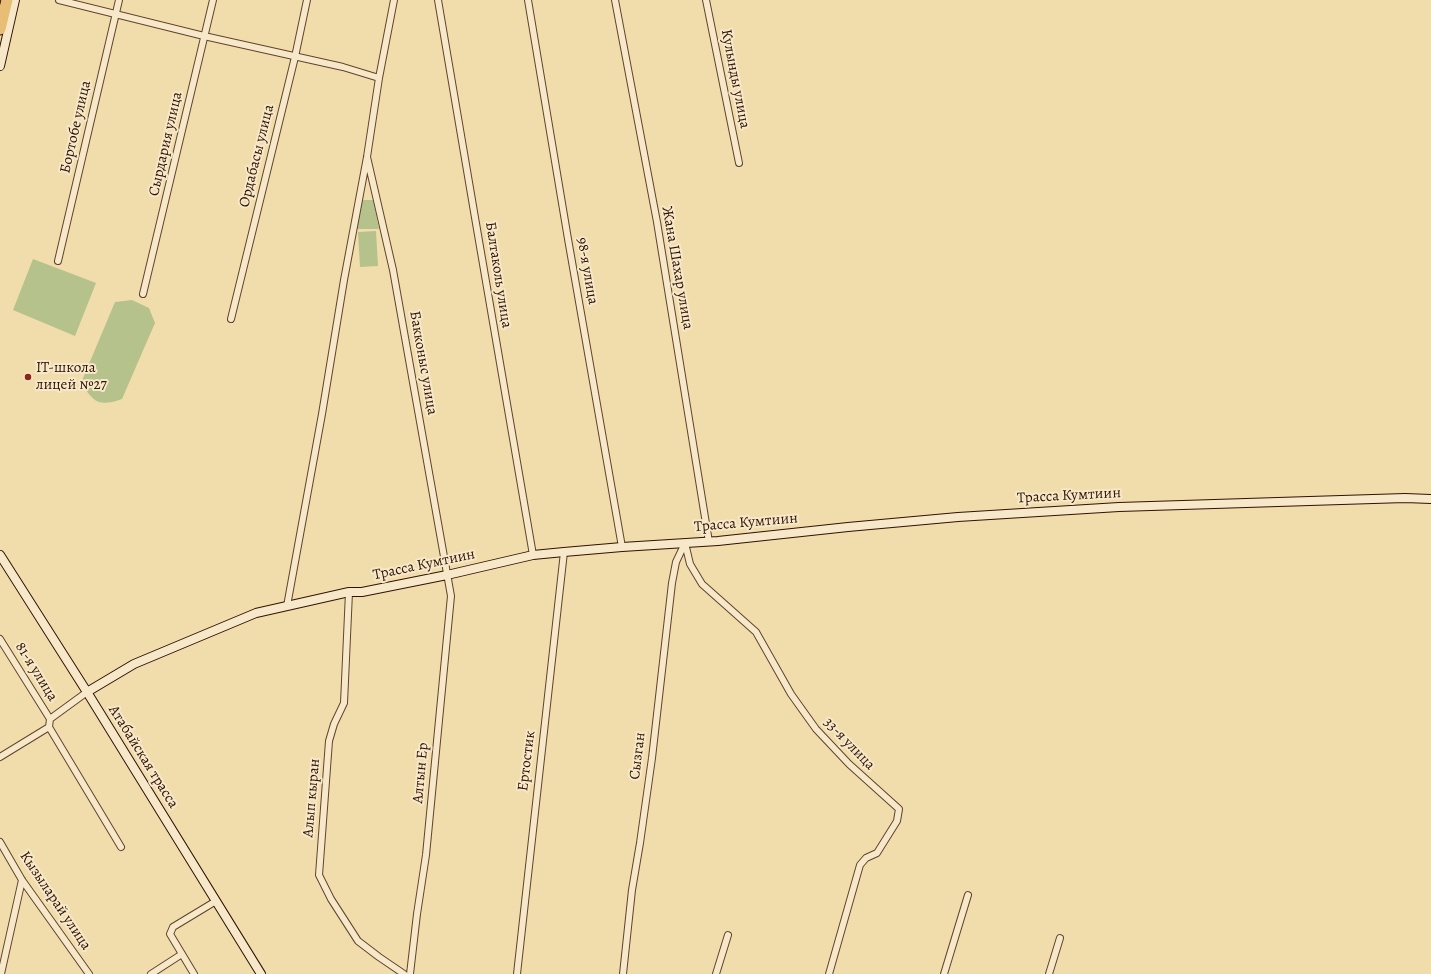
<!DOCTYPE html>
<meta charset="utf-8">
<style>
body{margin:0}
canvas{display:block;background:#f1dcab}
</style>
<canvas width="1431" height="974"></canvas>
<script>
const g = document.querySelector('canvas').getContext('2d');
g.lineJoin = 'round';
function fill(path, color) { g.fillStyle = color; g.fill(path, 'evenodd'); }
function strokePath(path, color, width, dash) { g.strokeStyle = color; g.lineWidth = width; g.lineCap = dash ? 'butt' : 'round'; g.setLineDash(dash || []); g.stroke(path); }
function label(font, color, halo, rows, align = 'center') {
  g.font = font + ' Alegreya,serif'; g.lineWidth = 4; g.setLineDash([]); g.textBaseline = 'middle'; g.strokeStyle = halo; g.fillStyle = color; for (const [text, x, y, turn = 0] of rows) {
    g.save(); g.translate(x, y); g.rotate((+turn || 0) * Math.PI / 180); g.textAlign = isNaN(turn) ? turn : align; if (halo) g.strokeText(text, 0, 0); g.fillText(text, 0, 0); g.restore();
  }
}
const green = new Path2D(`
 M361,200H373L379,229H357Z
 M376,231L378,266L360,267L358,232Z
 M33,259L96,283L75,336L13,310Z
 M132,300L149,308L155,323L122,399C99,407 94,403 81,383L115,302Z`);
const street = new Path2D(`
 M59,0L204,36L343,67L379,78
 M438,0C470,185 500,370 533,555
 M528,0L568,239L622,547
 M615,0L657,222L709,542
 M706,0L739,163
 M367,157L393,270L451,596L426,855L417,914L410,974
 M58,261L119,0
 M143,294L213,0
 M231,319L295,57L307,0
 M685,543L690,564L702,584L756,632L791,694L816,729L849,764L899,809L897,821L877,853L866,858L860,865L829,974
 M349,592L344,703L334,724L329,741L319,875L331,899L358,941L379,957L404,974
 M287,606L322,414L344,280L367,157L379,78L394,0
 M0,639L50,719
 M49,727L121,847
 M0,757L49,727L50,719L87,692
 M0,842L22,880L89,974
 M1,974L22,880
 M151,974L182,954
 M194,974L170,934L173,927L216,901
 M517,974L564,552
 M623,974L632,890L640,843L652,758L672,583L676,562L685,543
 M716,974L728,935
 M944,974L968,895
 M1049,974L1060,938`);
const secondary = new Path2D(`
 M0,66L15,0
 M0,555L87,692L261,974
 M87,692L134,664L256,613L349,592H362L447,575L533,555L564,552L622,547L718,541L848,527L958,517L1119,507L1405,498L1431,499`);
const highway = new Path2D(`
 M0,29L7,0`);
const markers = [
 [28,377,4,"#8f2418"]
];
const streetNames = [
 ["Кулынды улица",735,79,79],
 ["Бортобе улица",76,127,-77],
 ["Сырдария улица",166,144,-77],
 ["Ордабасы улица",257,156,-76],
 ["Жана Шахар улица",677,268,80],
 ["98-я улица",587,271,80],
 ["Балтаколь улица",498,275,81],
 ["Бакконыс улица",423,363,80],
 ["Трасса Кумтиин",1069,496,-3],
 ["Трасса Кумтиин",746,523,-5],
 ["Трасса Кумтиин",424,565,-12],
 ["81-я улица",36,672,58],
 ["33-я улица",849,744,46],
 ["Сызган",638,756,-83],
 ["Атабайская трасса",143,757,58],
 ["Ертостик",527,761,-83],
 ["Алтын Ер",421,773,-85],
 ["Алып кыран",312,798,-85],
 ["Кызыларай улица",55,901,56]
];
const poiNames = [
 ["IT-школа",36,368],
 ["лицей №27",36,385]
];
fill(green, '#b6c28c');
strokePath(street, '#60442e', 8);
strokePath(secondary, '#301204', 10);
strokePath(highway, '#301204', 13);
strokePath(street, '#f6e8c8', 6);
strokePath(secondary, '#f6e8c8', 8);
strokePath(highway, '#e8be76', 11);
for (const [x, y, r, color] of markers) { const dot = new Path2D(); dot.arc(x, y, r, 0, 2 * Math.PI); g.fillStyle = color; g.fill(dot); strokePath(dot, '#f6e8c8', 1.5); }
label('15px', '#301204', '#f6e8c8', streetNames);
label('15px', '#301204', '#f6e8c8', poiNames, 'left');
</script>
